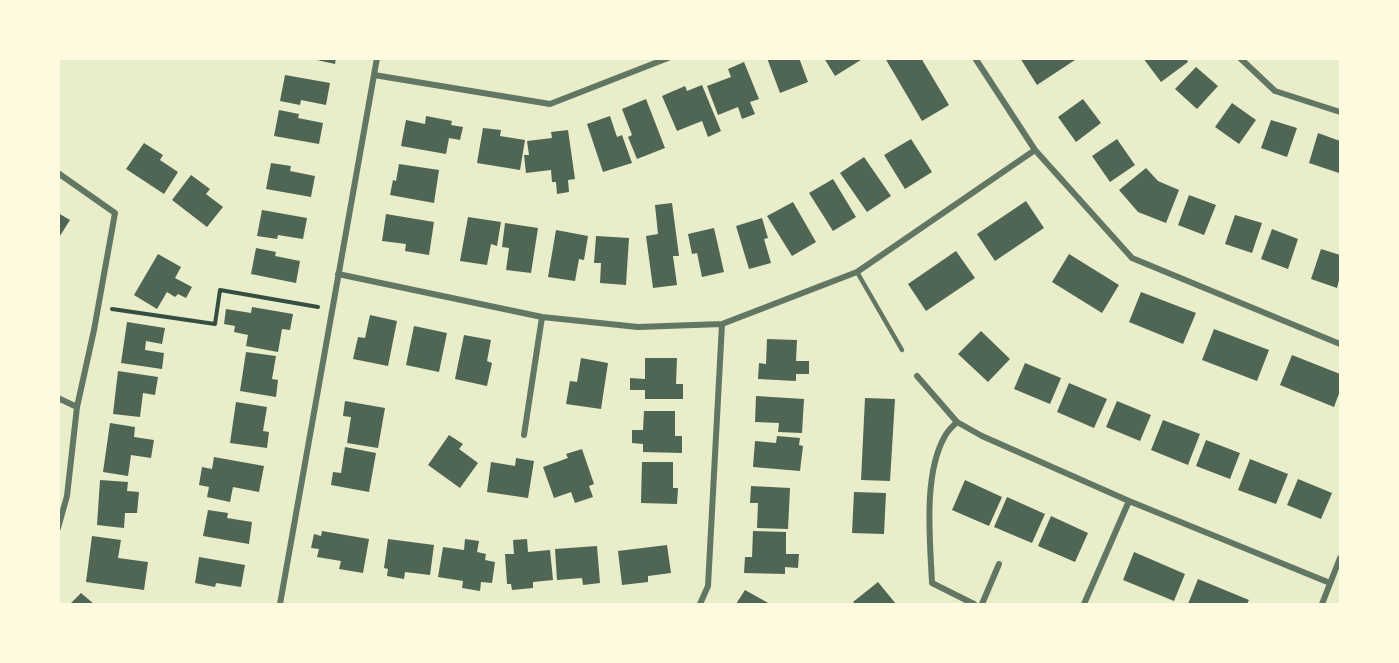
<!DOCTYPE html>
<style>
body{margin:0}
#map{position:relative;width:1399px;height:663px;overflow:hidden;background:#e9edc9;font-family:"Sofia Sans Condensed",sans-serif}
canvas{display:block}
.frame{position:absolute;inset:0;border:60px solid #fefae0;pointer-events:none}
</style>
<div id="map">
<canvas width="1399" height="663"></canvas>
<div class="frame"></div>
</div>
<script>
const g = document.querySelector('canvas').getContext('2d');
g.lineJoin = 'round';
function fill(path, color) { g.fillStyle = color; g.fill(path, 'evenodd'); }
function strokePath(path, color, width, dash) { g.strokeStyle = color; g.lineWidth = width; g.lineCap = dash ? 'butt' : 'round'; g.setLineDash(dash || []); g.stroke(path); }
const building = new Path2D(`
 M308,58H336L335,64Z
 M767,58H799L808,82L780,93Z
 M824,58H864L835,76Z
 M885,58H921L949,105L922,121Z
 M1020,58H1078L1037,85Z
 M1143,58H1186L1188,62L1161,82Z
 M744,62L759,99L750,102L755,114L742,119L738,107L718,115L707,86L731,77L728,69Z
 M1196,67L1218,86L1197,109L1175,89Z
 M285,75L330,83L326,105L301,100L300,105L280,101Z
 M702,85L721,131L708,137L702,121L677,131L662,96L685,86L687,91Z
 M646,99L665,148L637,159L628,137L632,135L622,109Z
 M1083,99L1101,123L1076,142L1058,117Z
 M1232,103L1256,120L1239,144L1215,127Z
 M279,110L299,114L298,118L323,123L319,144L274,136Z
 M426,116L452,121L451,125L463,127L460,140L449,138L446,154L401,146L406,120L425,124Z
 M610,116L617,137L622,135L632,163L603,172L587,124Z
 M1271,120L1297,128L1287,157L1261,148Z
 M483,128L501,130L500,136L525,140L520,170L477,163Z
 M568,130L575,179L568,180L569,192L557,194L556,182H552L551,170L526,173L524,155H529L527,141L552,138L551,132Z
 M1318,133L1340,141V166L1339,173L1309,163Z
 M911,139L932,172L905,189L884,155Z
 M1117,139L1135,165L1110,182L1092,156Z
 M144,143L163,155L160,160L178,172L164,194L126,169Z
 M864,157L891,196L867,212L840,173Z
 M271,163L291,166L290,171L315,176L311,197L266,189Z
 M399,164L439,170L434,203L390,195L393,180L396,181Z
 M1146,168L1158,181L1179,190L1166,223L1138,212L1119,190Z
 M191,175L210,189L206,194L223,207L207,227L172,200Z
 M833,179L856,217L833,231L809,193Z
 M1189,195L1216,205L1204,235L1178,225Z
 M1026,201L1044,228L995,261L977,234Z
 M793,202L816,242L792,256L767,216Z
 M672,203L679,256H673L677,285L653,288L646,236L658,234L655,205Z
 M262,210L307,218L303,239L278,235L277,239L257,236Z
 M58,213L70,220L58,239Z
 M386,214L434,222L429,255L405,251L406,244L382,241Z
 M1235,215L1262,223L1252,253L1225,244Z
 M468,217L501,222L497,246L491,244L487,265L460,261Z
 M762,218L768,238L764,239L771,263L749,269L736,226Z
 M505,223L538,228L531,273L506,270L509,248L502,247Z
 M714,228L724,272L702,277L697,253L692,254L688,234Z
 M1272,229L1298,239L1288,269L1261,259Z
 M556,230L588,236L584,260L579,259L575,281L548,277Z
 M596,236L629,238L626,285L600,283L601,263H594Z
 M256,248L276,252L275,256L300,261L296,283L251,274Z
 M1321,249L1340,255V276L1337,288L1311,279Z
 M956,251L975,278L926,311L908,284Z
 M158,254L181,267L175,278L192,287L186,298L178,294L175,297L167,292L157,309L134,295Z
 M1069,254L1119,285L1102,313L1052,282Z
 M1141,292L1196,313L1183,344L1129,322Z
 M252,307L293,314L290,330L282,329L278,352L246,346L248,335L234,332L235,326L224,324L226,309L251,313Z
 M370,315L397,321L388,366L353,359L358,337L365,338Z
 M127,322L165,328L162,344L146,341L145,350L164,353L162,369L121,363Z
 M414,326L447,333L439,372L406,365Z
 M1214,329L1269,350L1257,381L1202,360Z
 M981,331L1010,359L988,382L958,354Z
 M464,335L491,340L487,361L492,363L487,386L455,379Z
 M767,339L797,340L796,361H809V374H796V381L758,379L759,363L766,364Z
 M246,352L276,356L272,379L278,380L276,397L240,391Z
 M1292,355L1340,374V391L1334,407L1280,385Z
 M581,358L608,363L601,409L566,404L570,381L577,382Z
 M645,358H677L676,384H683V399H645V390H630V378L645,379Z
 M1025,363L1061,378L1050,404L1014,389Z
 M118,371L158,377L155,395L143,393L140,417L113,414Z
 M1069,383L1107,399L1094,428L1057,412Z
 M756,396L804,399L802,433L778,432L779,423L755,422Z
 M865,398L895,399L890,481L861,480Z
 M345,401L385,408L378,448L347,443L351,417L343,416Z
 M1117,401L1151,415L1140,441L1106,427Z
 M236,402L267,407L263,431L269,432L267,448L230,443Z
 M644,411H675V436H682V453L643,452V444L632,443V430H643Z
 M1163,420L1200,434L1188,465L1151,450Z
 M110,423L135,427L134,437L154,440L151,458L131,455L128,476L103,472Z
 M449,435L463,444L459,449L478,463L460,488L428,465Z
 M777,436L800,438L799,445L803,446L800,471L753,467L755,441L776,443Z
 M1206,440L1240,453L1230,479L1196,466Z
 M345,447L376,453L369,492L331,485L333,472L341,473Z
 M582,449L594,484L589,486L593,497L575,503L571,492L554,498L543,467L568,458L566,454Z
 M214,457L264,466L259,492L233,487L230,502L207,497L209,487L199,485L202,467L212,469Z
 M516,458L534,461L528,498L487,492L491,462L515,466Z
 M1250,459L1288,474L1276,504L1238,490Z
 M642,462H673V488H678L677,504L641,503Z
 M1298,479L1332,493L1321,519L1287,505Z
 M100,480L128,482L127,491L139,492L137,513H125L124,528L97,525Z
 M965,480L1002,497L989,526L952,510Z
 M751,486L790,488L788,529L757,528L758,503H750Z
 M854,492L886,493L884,534L852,533Z
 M1007,497L1045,514L1032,543L994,527Z
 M208,510L228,513L227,518L252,522L249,544L203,536Z
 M1051,516L1088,533L1075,562L1038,546Z
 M322,531L369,539L363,573L339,569L341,561L317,557L319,549L311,548L314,534L321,536Z
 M753,531L786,532V554H799L798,568L785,567V574L744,573L745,557H752Z
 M92,536L121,540L118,558L148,562L144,590L86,582Z
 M388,539L434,545L430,575L405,572L404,579L387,576L388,569L384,568Z
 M465,539L479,541L477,552L486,554L485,560L495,562L492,583L481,582L480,591L462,588L463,581L438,577L443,547L464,550Z
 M527,539L528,552L550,550L553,580L533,582V588L512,590L511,584H507L505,554H514L513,540Z
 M667,545L671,573L648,576V582L622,585L618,551Z
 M597,546L600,583L583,585L582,578L557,580L555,549Z
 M1134,552L1185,574L1174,601L1123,580Z
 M199,557L245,565L241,587L216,583L215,587L195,583Z
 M1198,579L1249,600L1247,604H1188Z
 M878,582L896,604H855L853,602Z
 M745,590L770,604H736Z
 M81,593L94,604H70Z`);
const path = new Path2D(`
 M112,309L215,324L220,290L318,307`);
const service = new Path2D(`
 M857,272L902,350`);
const minor = new Path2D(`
 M975,58L1035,150L1132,258L1340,344
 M1240,58L1275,91L1340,112
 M374,75L550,104L668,58
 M58,173L115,213L94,330L77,407L67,496L58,528
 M338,274L542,317L638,327L722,324L857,272L1035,150
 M917,376L957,422L982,436L1129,501L1330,583
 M58,398L77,407
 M957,422C953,426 948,430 945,436C923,474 930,539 932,583L974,604
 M524,435L542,317
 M280,604L377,58
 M700,604L708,586L722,324
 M982,604L999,564
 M1084,604L1129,501
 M1322,604L1340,558`);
fill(building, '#4f6655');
strokePath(path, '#344e41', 4);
strokePath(service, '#617663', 4.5);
strokePath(minor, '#617663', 6);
</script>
